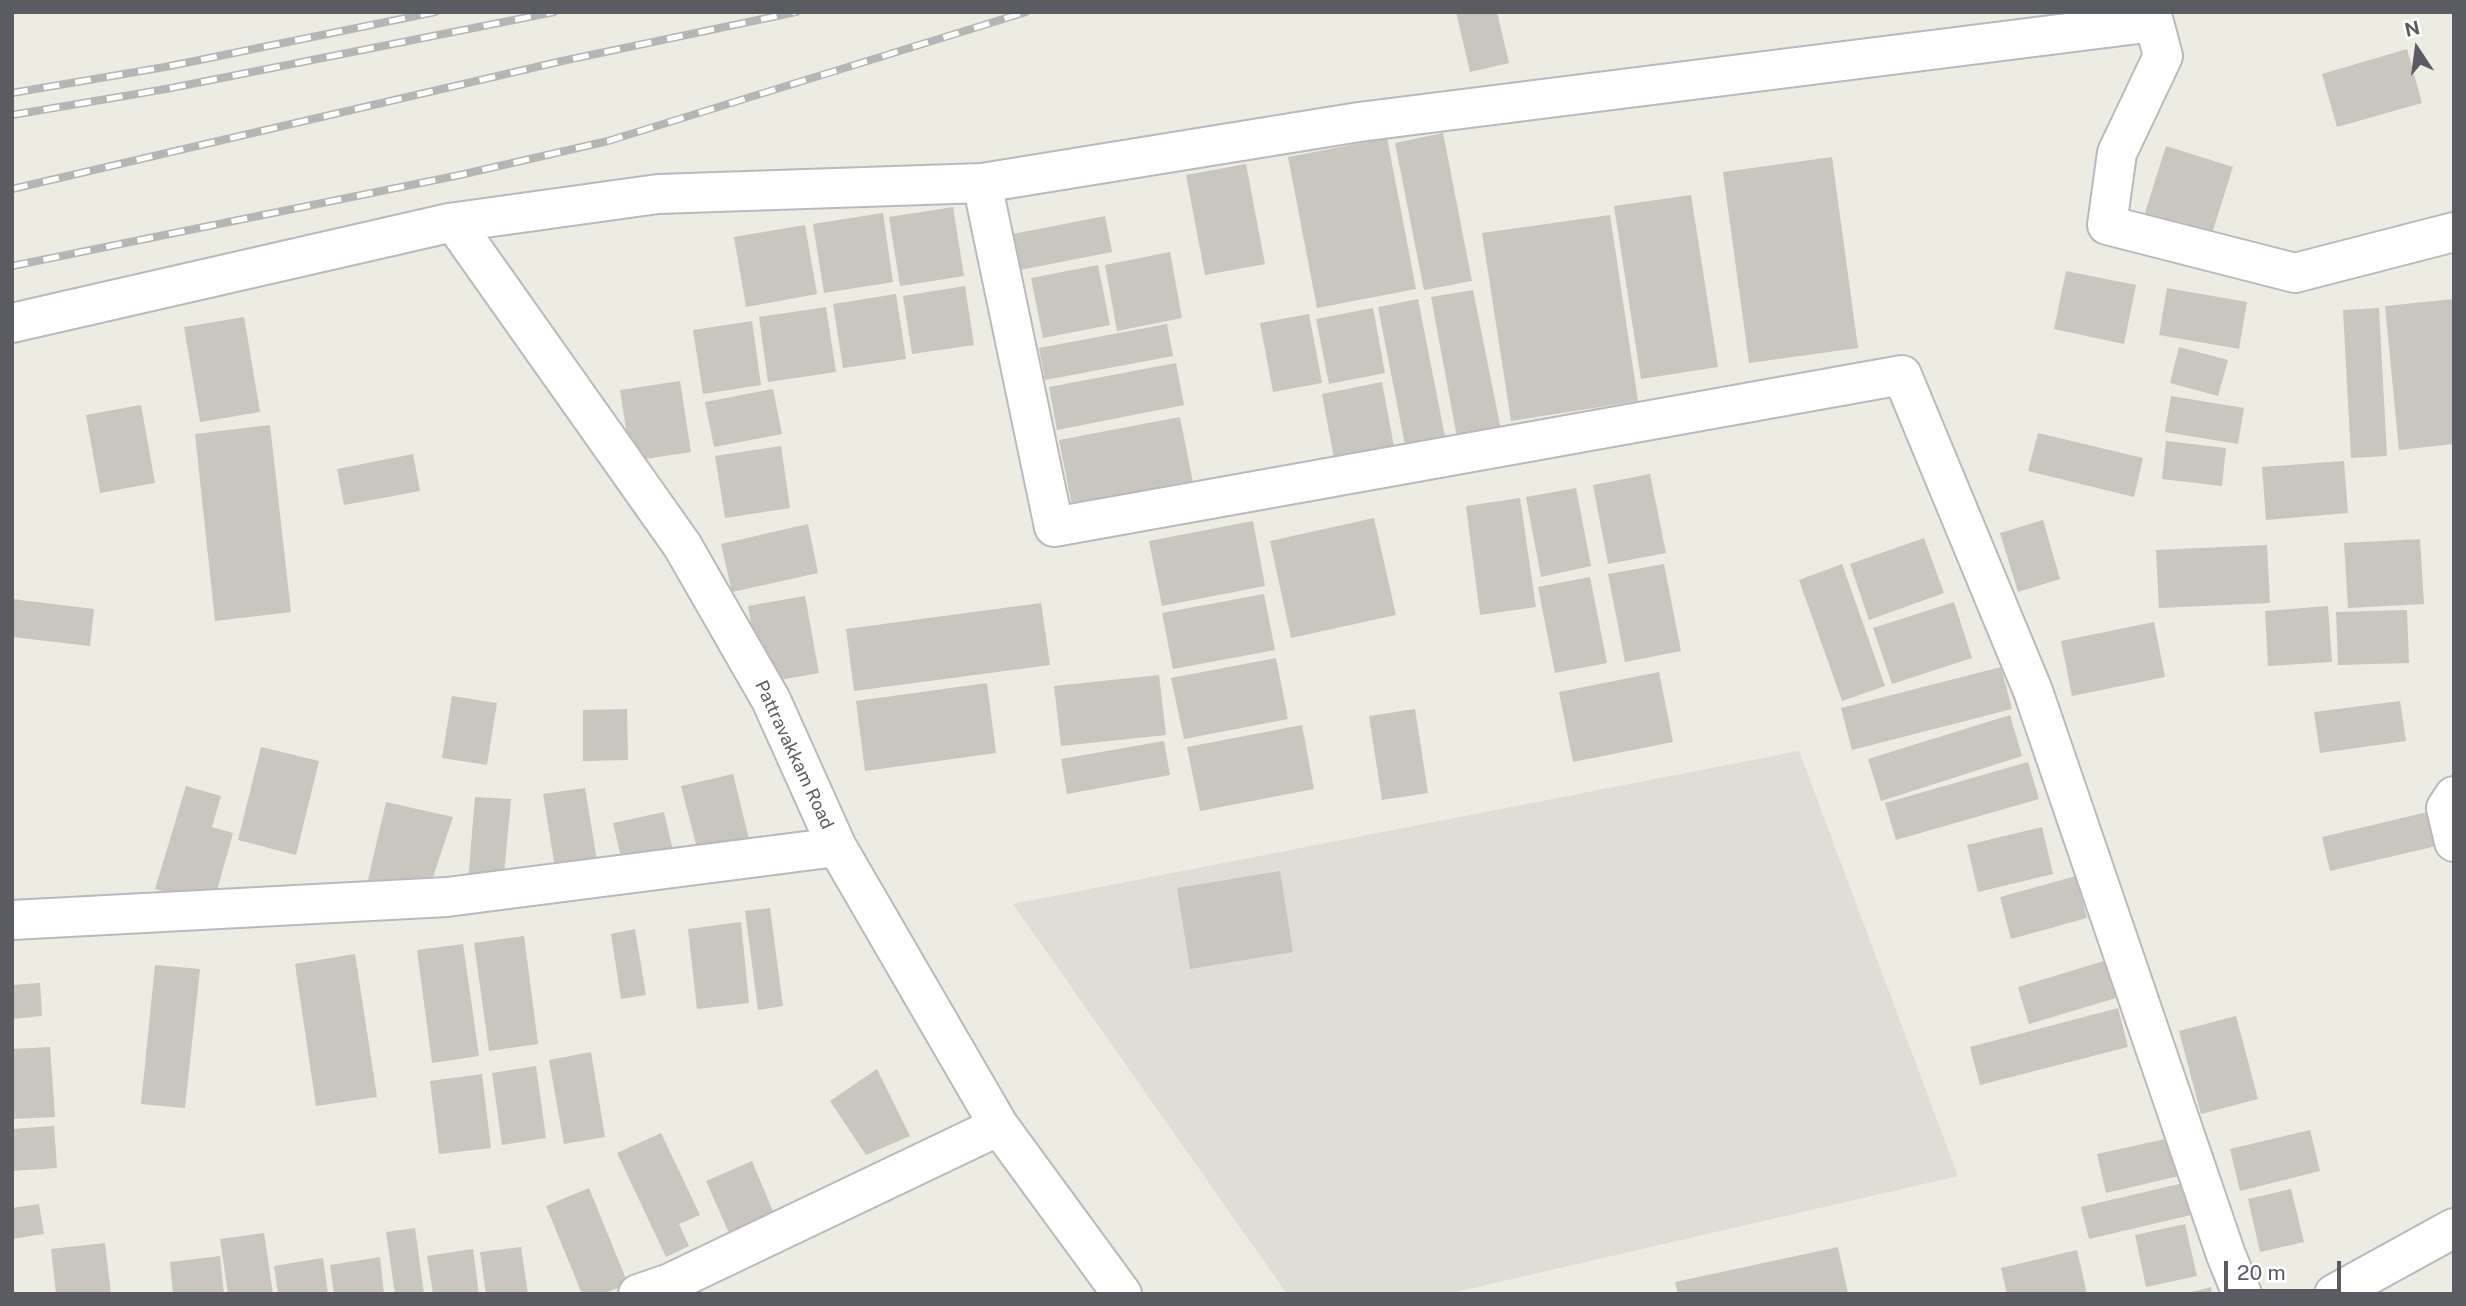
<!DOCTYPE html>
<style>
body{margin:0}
#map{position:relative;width:2466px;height:1306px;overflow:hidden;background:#ecece2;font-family:"Public Sans",sans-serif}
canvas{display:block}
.frame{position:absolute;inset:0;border:14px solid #5a5c62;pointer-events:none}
.north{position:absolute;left:2382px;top:14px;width:70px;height:70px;-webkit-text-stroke:5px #fff;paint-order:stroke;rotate:347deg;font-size:19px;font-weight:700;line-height:28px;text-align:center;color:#5a5c62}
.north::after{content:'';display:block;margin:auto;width:24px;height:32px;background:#5a5c62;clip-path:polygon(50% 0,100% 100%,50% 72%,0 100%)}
.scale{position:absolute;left:2224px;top:1261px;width:117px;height:32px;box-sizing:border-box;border:4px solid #5a5c62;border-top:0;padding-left:9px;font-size:21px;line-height:24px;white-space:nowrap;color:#5a5c62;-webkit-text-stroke:5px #fff;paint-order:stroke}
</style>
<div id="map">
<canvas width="2466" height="1306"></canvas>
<div class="frame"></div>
<div class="north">N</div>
<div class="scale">20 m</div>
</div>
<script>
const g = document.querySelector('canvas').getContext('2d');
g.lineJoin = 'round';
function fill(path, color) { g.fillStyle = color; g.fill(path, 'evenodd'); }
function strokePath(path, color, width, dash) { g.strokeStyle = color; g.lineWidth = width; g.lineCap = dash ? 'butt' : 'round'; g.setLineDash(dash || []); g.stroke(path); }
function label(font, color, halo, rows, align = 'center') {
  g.font = font + ' "Public Sans",sans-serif'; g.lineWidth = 7; g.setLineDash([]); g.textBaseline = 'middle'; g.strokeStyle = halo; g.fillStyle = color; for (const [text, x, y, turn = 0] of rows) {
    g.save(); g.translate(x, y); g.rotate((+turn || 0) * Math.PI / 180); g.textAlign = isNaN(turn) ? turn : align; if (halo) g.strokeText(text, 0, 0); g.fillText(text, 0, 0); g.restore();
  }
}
const industrial = new Path2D(`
 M1799,751L1958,1176L1447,1294H1287L1013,904Z`);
const building = new Path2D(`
 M1456,12H1497L1509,63L1470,72Z
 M2407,49L2422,103L2337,127L2322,74Z
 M1443,133L1472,281L1424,290L1395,143Z
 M1387,138L1416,289L1317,308L1288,157Z
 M2166,146L2233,167L2209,243L2142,222Z
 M1832,157L1858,348L1749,363L1723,172Z
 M1246,164L1265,264L1205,275L1186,175Z
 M1691,195L1718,367L1641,379L1614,206Z
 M953,207L964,276L900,286L889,217Z
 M883,213L893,282L824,293L813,224Z
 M1610,215L1638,401L1511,421L1482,233Z
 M1105,216L1112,252L1020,270L1013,234Z
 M805,225L817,294L746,307L734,237Z
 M1170,252L1182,318L1117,331L1105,265Z
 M1098,265L1110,325L1043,338L1031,278Z
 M2066,271L2136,285L2124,344L2054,329Z
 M965,286L974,345L912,354L903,296Z
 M2167,288L2247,302L2239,349L2159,335Z
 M1473,290L1502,435L1458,443L1431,297Z
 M896,294L906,359L843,368L833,304Z
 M1418,299L1446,442L1406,450L1378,307Z
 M2454,299V444L2399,450L2385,306Z
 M826,307L836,372L768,382L759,317Z
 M1373,308L1385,373L1329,384L1316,319Z
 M2379,308L2387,456L2351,458L2343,310Z
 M1309,314L1322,383L1273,392L1260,323Z
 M244,317L260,412L200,422L184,327Z
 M752,321L761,385L703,394L693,330Z
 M1167,324L1173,356L1045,380L1039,348Z
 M2179,347L2228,360L2218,396L2170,383Z
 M1176,363L1184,405L1057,430L1049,387Z
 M680,381L691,452L631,461L620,390Z
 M1382,382L1396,457L1336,469L1322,394Z
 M773,389L782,434L714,447L705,402Z
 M2171,396L2244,408L2238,444L2165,432Z
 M141,405L155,483L100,493L86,415Z
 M1180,417L1193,483L1072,506L1059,440Z
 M270,425L291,612L215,621L195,434Z
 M2038,433L2143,458L2134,497L2028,471Z
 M2166,441L2226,448L2222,486L2162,479Z
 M781,446L790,508L725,518L715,456Z
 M413,454L420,491L344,505L337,469Z
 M2344,461L2348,513L2266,520L2262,467Z
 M1650,474L1666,553L1608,564L1593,485Z
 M1576,488L1591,566L1541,577L1526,497Z
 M1520,498L1536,607L1480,615L1466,506Z
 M1374,518L1396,615L1291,638L1270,541Z
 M2043,520L2060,579L2018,592L2000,533Z
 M1253,521L1265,586L1162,606L1149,541Z
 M808,524L818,573L732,592L721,544Z
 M1924,538L1944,593L1869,620L1850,564Z
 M2420,539L2424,604L2348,608L2344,543Z
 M2267,545L2270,603L2159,608L2156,550Z
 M1664,564L1681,651L1625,662L1608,574Z
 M1842,564L1885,686L1842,701L1799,580Z
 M1590,577L1607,663L1555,673L1538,587Z
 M1264,594L1275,650L1173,669L1162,613Z
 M805,596L819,673L762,683L748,606Z
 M12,599L94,609L90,646L12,637Z
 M1954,602L1972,658L1892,684L1873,628Z
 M1041,603L1050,665L854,691L846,629Z
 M2328,606L2332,662L2268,666L2265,611Z
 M2407,610L2409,663L2338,665L2336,612Z
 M2154,622L2165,677L2072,696L2061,641Z
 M1276,658L1288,719L1184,739L1171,678Z
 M2001,667L2012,709L1852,750L1841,708Z
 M1659,672L1673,742L1573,762L1559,692Z
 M1159,675L1166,735L1061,746L1054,686Z
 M987,683L996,753L865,771L856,701Z
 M452,696L497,703L487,765L442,758Z
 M2400,701L2406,741L2320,753L2314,712Z
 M627,709L628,760L583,761V710Z
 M1415,709L1428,793L1382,800L1369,716Z
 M2010,715L2022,756L1881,801L1868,759Z
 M1302,725L1314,789L1200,811L1187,747Z
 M1164,741L1170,775L1067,794L1061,759Z
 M261,747L319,761L296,855L238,840Z
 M2028,762L2039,799L1896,840L1885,803Z
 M733,774L749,839L698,852L681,786Z
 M186,786L221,796L212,827L233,833L213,905L155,889Z
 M585,788L599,873L557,880L543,794Z
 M475,797L511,799L503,885L468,882Z
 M386,802L453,817L429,889L365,893Z
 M2440,809L2449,843L2330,871L2322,837Z
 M664,812L674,855L623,866L613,823Z
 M2042,827L2053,874L1978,892L1967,845Z
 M1280,871L1293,952L1190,969L1177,888Z
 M2076,876L2087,918L2011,939L2000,897Z
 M770,908L783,1006L758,1010L745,911Z
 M741,922L749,1003L697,1009L688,929Z
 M635,929L646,995L621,999L611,934Z
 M524,936L538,1044L489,1051L474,943Z
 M463,944L479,1056L432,1063L417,950Z
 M355,954L377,1097L316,1106L295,964Z
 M2104,961L2116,998L2029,1024L2018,987Z
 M155,965L200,969L185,1108L141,1104Z
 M40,983L42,1016L12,1019V985Z
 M2118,1008L2128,1047L1980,1085L1970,1047Z
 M2236,1016L2258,1099L2201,1114L2179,1031Z
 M50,1047L55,1117L12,1119V1049Z
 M591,1052L605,1137L564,1144L549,1060Z
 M536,1066L546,1138L502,1145L492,1073Z
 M877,1069L910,1136L866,1155L830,1101Z
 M482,1074L491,1148L439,1154L430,1081Z
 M54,1126L57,1168L12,1171V1129Z
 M2310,1130L2320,1171L2240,1191L2230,1149Z
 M661,1133L700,1215L679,1224L689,1246L666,1257L617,1153Z
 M2170,1138L2179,1176L2106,1193L2097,1154Z
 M752,1161L777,1221L732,1240L706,1181Z
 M2183,1183L2191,1215L2089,1239L2081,1207Z
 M589,1188L628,1284L603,1294H582L546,1206Z
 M2291,1189L2304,1242L2260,1252L2248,1199Z
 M39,1204L44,1234L12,1239V1208Z
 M2185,1224L2197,1276L2146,1287L2135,1235Z
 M415,1228L424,1294H395L386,1232Z
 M264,1233L273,1294H228L220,1239Z
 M105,1243L111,1294H56L51,1249Z
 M521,1247L528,1294H486L480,1252Z
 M1838,1247L1848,1294H1678L1675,1282Z
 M473,1249L479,1294H433L427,1256Z
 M2077,1250L2087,1294H2007L2001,1268Z
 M220,1256L224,1294H173L170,1262Z
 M380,1257L384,1294H334L330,1265Z
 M323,1258L328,1294H278L274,1266Z
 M2211,1287L2212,1294H2188V1293Z`);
const minor = new Path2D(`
 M982,183L1054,527L1902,375L2033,691L2226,1255L2242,1294
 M455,224L682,545L771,700L837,847L999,1126L1122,1294
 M12,323L449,223L658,194L982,183L1359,122L2154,22L2163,56L2117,153L2107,225L2295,273L2454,232
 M2454,796L2446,808L2454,842
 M12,920L447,897L837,847
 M638,1294L670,1283L999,1126
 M2334,1294L2454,1228`);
const rail = new Path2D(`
 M12,93L165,67L435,12
 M12,115L166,89L554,12
 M12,189L562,61L796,12
 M12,266L460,175L608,141L1026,12`);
const streetNames = [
 ["Pattravakkam Road",794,755,65]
];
fill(industrial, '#deddd6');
fill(building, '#c8c6bf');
strokePath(minor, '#b7b9be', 42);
strokePath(minor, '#fff', 38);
strokePath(rail, '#b5b5b6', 8);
strokePath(rail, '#fff', 5, [16]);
label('18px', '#5a5c62', '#fff', streetNames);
</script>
